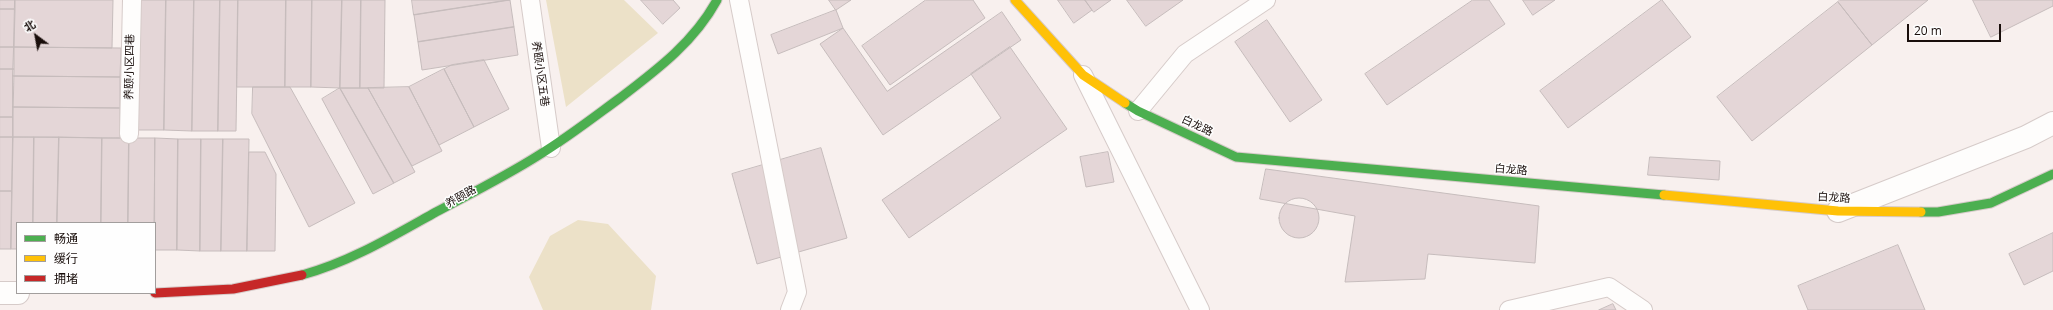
<!DOCTYPE html>
<meta charset="utf-8">
<style>
body{margin:0}
#map{position:relative;width:2053px;height:310px;overflow:hidden;background:#f8f0ee;font-family:"Open Sans","Noto Sans SC",sans-serif}
canvas{display:block}
.legend{position:absolute;left:16px;top:222px;width:140px;height:72px;box-sizing:border-box;background:#fefefe;border:1px solid #a29e9d;margin:0;padding:5px 7px;list-style:none;font-size:12px;color:#190e0b}
.legend li{display:flex;align-items:center;gap:8px;height:20px}
.legend b{width:20px;border:1px solid #a29e9d}
.north{position:absolute;left:16px;top:16px;width:40px;height:40px;-webkit-text-stroke:3px #fefefe;paint-order:stroke;rotate:328deg;font-size:11px;font-weight:700;line-height:16px;text-align:center;color:#190e0b}
.north::after{content:'';display:block;margin:auto;width:14px;height:18px;background:#190e0b;clip-path:polygon(50% 0,100% 100%,50% 72%,0 100%)}
.scale{position:absolute;left:1907px;top:24px;width:94px;height:18px;box-sizing:border-box;border:2px solid #190e0b;border-top:0;padding-left:5px;font-size:12px;line-height:14px;white-space:nowrap;color:#190e0b;-webkit-text-stroke:3px #fefefe;paint-order:stroke}
</style>
<div id="map">
<canvas width="2053" height="310"></canvas>
<ul class="legend">
<li><b style="height:5px;background:#4caf50"></b>畅通</li>
<li><b style="height:5px;background:#ffc107"></b>缓行</li>
<li><b style="height:5px;background:#c62828"></b>拥堵</li>
</ul>
<div class="north">北</div>
<div class="scale">20 m</div>
</div>
<script>
const g = document.querySelector('canvas').getContext('2d');
g.lineJoin = 'round';
function fill(path, color) { g.fillStyle = color; g.fill(path, 'evenodd'); }
function strokePath(path, color, width, dash) { g.strokeStyle = color; g.lineWidth = width; g.lineCap = dash ? 'butt' : 'round'; g.setLineDash(dash || []); g.stroke(path); }
function label(font, color, halo, rows, align = 'center') {
  g.font = font + ' "Open Sans","Noto Sans SC",sans-serif'; g.lineWidth = 3; g.setLineDash([]); g.textBaseline = 'middle'; g.strokeStyle = halo; g.fillStyle = color; for (const [text, x, y, turn = 0] of rows) {
    g.save(); g.translate(x, y); g.rotate((+turn || 0) * Math.PI / 180); g.textAlign = isNaN(turn) ? turn : align; if (halo) g.strokeText(text, 0, 0); g.fillText(text, 0, 0); g.restore();
  }
}
const green = new Path2D(`
 M546,0H624L658,33L566,107Z
 M578,220L608,224L656,276L651,310H543L529,277L550,236Z`);
const building = new Path2D(`
 M0,0H15V9H0Z
 M15,0H113L112,48L14,47Z
 M140,0H166L164,130H138Z
 M166,0H194L192,131L164,130Z
 M194,0H220L218,131H192Z
 M220,0H238L236,131H218Z
 M238,0H286L285,87H237Z
 M286,0H312L311,87H285Z
 M312,0H342L340,88L311,87Z
 M342,0H361L360,88H340Z
 M361,0H385L384,88H360Z
 M412,0H510L414,15Z
 M510,0L514,27L418,42L414,15Z
 M641,0H673L680,8L663,24Z
 M829,0H851L836,10Z
 M926,0H973L985,18L890,85L862,46Z
 M1058,0H1085L1092,10L1074,23Z
 M1085,0H1111L1094,12Z
 M1127,0H1183L1146,26Z
 M1473,0H1489L1505,24L1387,105L1365,74Z
 M1523,0H1555L1533,15Z
 M1662,0L1691,37L1568,128L1540,91Z
 M1840,0H1928L1872,45L1838,2Z
 M1973,0H2053V6L1991,37Z
 M1838,2L1872,45L1752,141L1717,97Z
 M0,9H15L14,47H0Z
 M836,10L843,28L778,54L771,35Z
 M1002,12L1021,40L883,135L820,44L843,28L887,91Z
 M1267,20L1322,100L1290,122L1235,42Z
 M514,27L518,55L422,70L418,42Z
 M0,47H14V69H0Z
 M14,47L121,48L120,77L13,76Z
 M1010,47L1067,129L909,238L882,200L1001,118L971,74Z
 M484,60L509,109L474,127L444,69L451,65Z
 M0,69H14L13,117H0Z
 M444,69L474,127L439,145L409,87Z
 M13,76L120,77V108L13,107Z
 M253,87H290L355,203L309,227L252,114Z
 M409,87L442,151L412,166L368,88Z
 M340,88H368L415,172L394,183Z
 M340,88L394,183L373,194L322,99Z
 M13,107L120,108V138L13,137Z
 M0,117H13V137H0Z
 M0,137H13L12,191H0Z
 M13,137H34L33,223H17V249H11Z
 M34,137H59L57,223H33Z
 M59,137L102,138L101,223H57Z
 M102,138H129L128,223H101Z
 M129,138H155L154,223H128Z
 M155,138L178,139L177,250H155Z
 M178,139H201L200,251L177,250Z
 M201,139H223L221,251H200Z
 M223,139H249L247,251H221Z
 M821,148L847,238L757,264L732,174Z
 M249,152H265L276,174L275,251H247Z
 M1108,152L1114,182L1086,187L1080,157Z
 M1650,157L1720,161L1719,180L1648,175Z
 M1266,169L1539,206L1535,263L1428,254L1425,279L1345,282L1355,216L1260,199Z
 M0,191H12L11,249H0Z
 M1279 218a20 20 0 1 1 40 0a20 20 0 1 1-40 0Z
 M2053,233V271L2024,285L2009,254Z
 M1898,245L1925,310H1808L1798,286Z
 M1613,304L1616,310H1599Z`);
const lane = new Path2D(`
 M530,0L551,148
 M739,0L797,292L790,310
 M1083,75L1200,310
 M1138,111L1185,54L1266,0
 M129,134L132,0
 M1509,310L1609,287L1643,310`);
const street = new Path2D(`
 M1838,211L2026,137L2053,123
 M0,293H18`);
const fast = new Path2D(`
 M1125,103L1138,111L1236,157L1664,195
 M1921,212H1938L1991,203L2053,174
 M302,275C350,262 393,236 436,212C470,194 506,176 539,155C567,138 594,117 620,98C658,69 694,42 717,0`);
const slow = new Path2D(`
 M1015,0L1083,75L1125,103
 M1664,195L1838,211L1921,212`);
const jam = new Path2D(`
 M155,293L233,289L302,275`);
const streetNames = [
 ["养颐小区四巷",130,67,-89],
 ["养颐小区五巷",540,74,82],
 ["白龙路",1197,126,25],
 ["白龙路",1511,170,5],
 ["养颐路",461,197,-29],
 ["白龙路",1834,198,3]
];
fill(green, '#ece1c8');
fill(building, '#e4d6d7');
strokePath(building, '#c6bcbc', 1);
strokePath(lane, '#d6cbc9', 20);
strokePath(street, '#d6cbc9', 24);
strokePath(fast, '#d6cbc9', 11);
strokePath(slow, '#d6cbc9', 11);
strokePath(jam, '#d6cbc9', 11);
strokePath(lane, '#fefdfc', 18);
strokePath(street, '#fefdfc', 22);
strokePath(fast, '#4caf50', 9);
strokePath(slow, '#ffc107', 9);
strokePath(jam, '#c62828', 9);
label('11px', '#190e0b', '#fefefe', streetNames);
</script>
